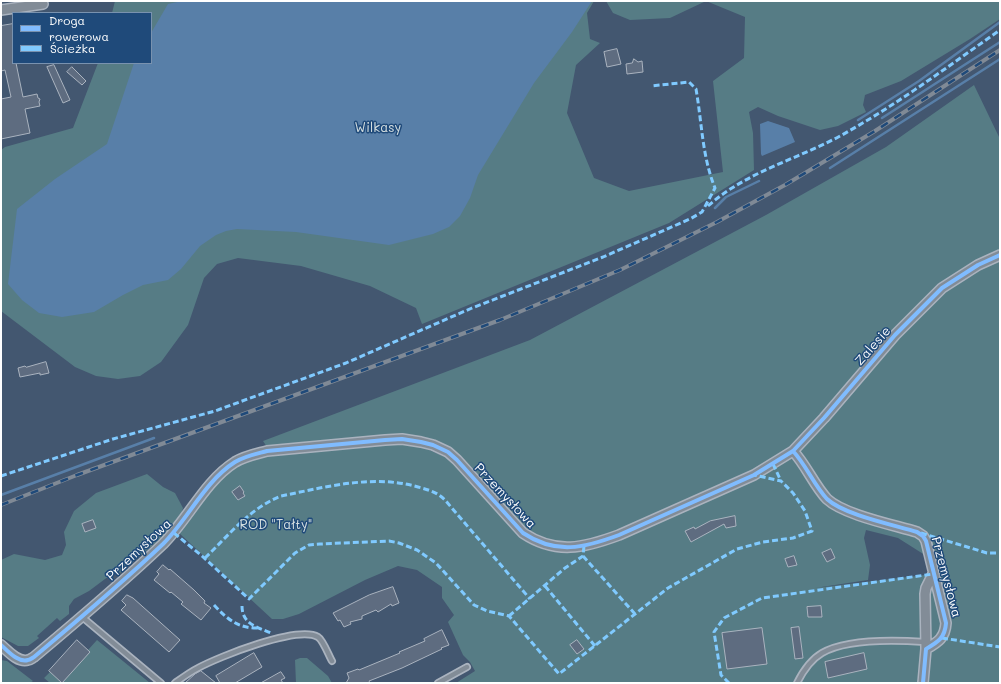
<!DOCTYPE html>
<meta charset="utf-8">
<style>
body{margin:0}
#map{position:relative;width:1001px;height:684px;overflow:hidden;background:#435770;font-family:Mali,sans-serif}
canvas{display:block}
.frame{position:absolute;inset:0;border:2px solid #fff;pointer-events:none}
.legend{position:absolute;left:12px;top:12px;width:140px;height:52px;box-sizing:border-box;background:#1f4a7a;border:1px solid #7992af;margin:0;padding:5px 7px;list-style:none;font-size:12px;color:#fff}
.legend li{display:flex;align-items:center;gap:8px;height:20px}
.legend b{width:20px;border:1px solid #7992af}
</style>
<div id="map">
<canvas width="1001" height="684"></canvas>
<div class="frame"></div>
<ul class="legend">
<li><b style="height:5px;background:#80bcff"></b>Droga rowerowa</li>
<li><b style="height:5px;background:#80caff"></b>Ścieżka</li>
</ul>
</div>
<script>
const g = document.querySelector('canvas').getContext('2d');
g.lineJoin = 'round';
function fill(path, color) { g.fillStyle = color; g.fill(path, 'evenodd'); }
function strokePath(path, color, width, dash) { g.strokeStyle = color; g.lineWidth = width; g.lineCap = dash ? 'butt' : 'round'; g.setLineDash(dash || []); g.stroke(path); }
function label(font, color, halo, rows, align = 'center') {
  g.font = font + ' Mali,sans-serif'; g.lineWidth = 3; g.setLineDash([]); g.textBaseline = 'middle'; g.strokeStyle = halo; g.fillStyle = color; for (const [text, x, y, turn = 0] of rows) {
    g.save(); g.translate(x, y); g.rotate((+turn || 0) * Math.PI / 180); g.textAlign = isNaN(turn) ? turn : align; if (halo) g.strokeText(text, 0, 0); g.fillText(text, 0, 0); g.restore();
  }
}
const green = new Path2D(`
 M115,1H594L587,13L590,39L600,43L576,65L567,113L594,178L629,191L723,172L713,81L744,58L745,17L706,1L670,18L630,20L613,13L606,1H1000V19L970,39L901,81L865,95L863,105L866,112L838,126L820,130L778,116L758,107L749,112L753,133L754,170L669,223L422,324L416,308L370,286L301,266L238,258L217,264L204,278L188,325L161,362L140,376L118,379L96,376L75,367L1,311V150L5,147L73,128L98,63H151V13H112Z
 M974,85L1000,139V683H456L475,671L470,662L463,655L448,622L454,615L442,598V587L417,570L398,566L365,580L299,614L283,619H272L179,533C192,515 211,482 229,470C241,461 257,457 271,453L263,441L530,340L766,215L886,147ZM394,439L421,442L444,446L523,533L548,550L543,549L527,541L494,508L468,474L452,460L420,446L391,442L352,447L307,449ZM899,527C928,528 930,550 933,574L815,588L868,580L870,565L864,538L866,530L898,538L928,557C923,534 921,535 899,527ZM615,536C596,547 573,555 551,550L584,546Z
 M147,474L163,487L175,493L183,508L181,516L172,529L120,573L117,570L89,591L74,599L69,606V614L60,621L57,618L37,636L39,638L28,646H18L1,637V560L14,554L45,560L62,555L66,545L64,532L74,511L96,493Z
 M97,640L150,683H50L44,678L50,672L90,652L88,650Z
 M300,658H307L328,676L332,683H296L295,660Z
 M1,660L7,661L33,681L30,683H1Z`);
const water = new Path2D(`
 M182,1H592L572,32L534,83L478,175L470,198L460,216L449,227L433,234L389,245L296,232L237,229L226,231L216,235L200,246L181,269L168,280L143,285L123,295L94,312L62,317L39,313L22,300L8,284L17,209L55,179L107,144L134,63H151V33L168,4Z
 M768,121L789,128L795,142L762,156L761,154L760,124Z`);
const stream = new Path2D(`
 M882,118L1000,42
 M858,120L919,81L1000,22
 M830,168L1000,59
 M715,208L726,197L759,181
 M1,495L154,438`);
const building = new Path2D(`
 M13,24V63H16L23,97L37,94L38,98L40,99L39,102L40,106L25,109L30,133L1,139V99L11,97L5,70L1,71V26Z
 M617,49L621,64L607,67L604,52Z
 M634,59L638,62L642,61L643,72L627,74L626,64L632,63Z
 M54,65L70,100L63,103L47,67Z
 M72,67L86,81L82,85L67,72Z
 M46,362L49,373L40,375V373L20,377L18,368L25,366L26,367Z
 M240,486L244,492L243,493L245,496L238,500L232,492Z
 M735,516L736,526L726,528L724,524L691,542L685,531L694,527L695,529L710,521Z
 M93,520L96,528L85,532L82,524Z
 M831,549L835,558L827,562L822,553Z
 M794,556L797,565L788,567L785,559Z
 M163,565L169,570L170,569L194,590L205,601L204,603L211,608L201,620L181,604L183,602L171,592L170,593L154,580L159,574L157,572Z
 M393,587L399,603L392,606L391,604L378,612L376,610L362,616V619L350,622L351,624L344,627L340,620L338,621L333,613L369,595Z
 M127,595L133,598L180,640L169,652L121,610L126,605L122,601Z
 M821,606L822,617H808L807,607Z
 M799,627L803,658L795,659L791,628Z
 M762,628L767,664L727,669L722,633Z
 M442,630L449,645L441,648L442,649L402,668L369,681L370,683H346L349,678L347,673L358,669L359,670L400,653L399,652L425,641L424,639Z
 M77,640L90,652L62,683L49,671Z
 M577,640L584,649L577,654L570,645Z
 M254,653L262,667L235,683H220L216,676Z
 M864,653L867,669L828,678L825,662Z
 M201,671L216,683H185L195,674Z
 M281,672L285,678L281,680L283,683H261Z`);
const service = new Path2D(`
 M81,616L161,683
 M175,683C182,678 190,672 198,668C218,657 298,625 318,637C323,640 329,656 332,661
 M438,683L467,667
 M797,683C803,671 810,660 822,653C848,638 896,640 925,642`);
const minor = new Path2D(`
 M1,10L43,4
 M793,451C806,465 814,485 827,499C844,515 894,525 917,532L923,536L926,541L946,623C945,638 938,642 926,649L923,683
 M1,645C8,651 18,663 28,660C30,660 32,658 34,657C77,621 122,583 163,544C188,519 205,481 235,462C245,456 256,454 267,451L385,440L402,439L421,442L433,445L448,452L457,460L523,533C556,555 584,548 619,535L754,475L793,451L824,418L895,335L942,288L978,265L1000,255
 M926,649L925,594L926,588L933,574`);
const rail = new Path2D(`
 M1,505L77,475L500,320L620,270L717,222L785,185L875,131L1000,50`);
const quiet = new Path2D(`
 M708,206C748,170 803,158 849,131C902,101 950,65 1000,30
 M773,464L781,481
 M1,476L113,439L215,411L346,363L472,308L603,257L690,219L702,212L715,188C702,156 702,123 696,89L689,82L651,86
 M174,533L202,556L249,599L295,553L309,545L320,544L389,541L399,543L417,550L436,563L474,605L487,611L509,616L559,674L668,588L737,549L763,542L793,538L812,531L805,511L793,493L781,481L754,475
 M921,533L987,553H1000
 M583,556L635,614
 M205,558C228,536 250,508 281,496C326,487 373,474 418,487C429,490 437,492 445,500L530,599
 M545,586L595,646
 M214,605C227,619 239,629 259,628
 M242,606C242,624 257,627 271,633
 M509,616L565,568L583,556L584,546
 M942,638L1000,647
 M729,683L721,675L714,632L724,618L762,598L933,574`);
const cycleway = new Path2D(`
 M793,451C806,465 814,485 827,499C844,515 894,525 917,532L923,536L926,541L946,623C945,638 938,642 926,649L923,683
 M1,645C8,651 18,663 28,660C30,660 32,658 34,657C77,621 122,583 163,544C188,519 205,481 235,462C245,456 256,454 267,451L385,440L402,439L421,442L433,445L448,452L457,460L523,533C556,555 584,548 619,535L754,475L793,451L824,418L895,335L942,288L978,265L1000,255`);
const parkNames = [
 ["Wilkasy",378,128],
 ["ROD \"Tałty\"",276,525]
];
const streetNames = [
 ["Zalesie",873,346,-49],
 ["Przemysłowa",505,496,47],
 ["Przemysłowa",139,550,-43],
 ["Przemysłowa",946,577,75]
];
fill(green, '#567c85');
fill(water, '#587fa8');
strokePath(stream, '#587fa8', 2.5);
fill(building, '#5e6c80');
strokePath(building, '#aab3bf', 1);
strokePath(service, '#aab3bf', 8);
strokePath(minor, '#aab3bf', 12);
strokePath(service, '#828c97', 4.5);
strokePath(minor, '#828c97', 9);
strokePath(rail, '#808a96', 4);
strokePath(rail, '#1f4a7a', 2.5, [8]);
strokePath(quiet, '#80caff', 3, [6, 3]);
strokePath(cycleway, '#80bcff', 4);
label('13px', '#d6e0e1', '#1f4a7a', parkNames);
label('13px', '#fff', '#1f4a7a', streetNames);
</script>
